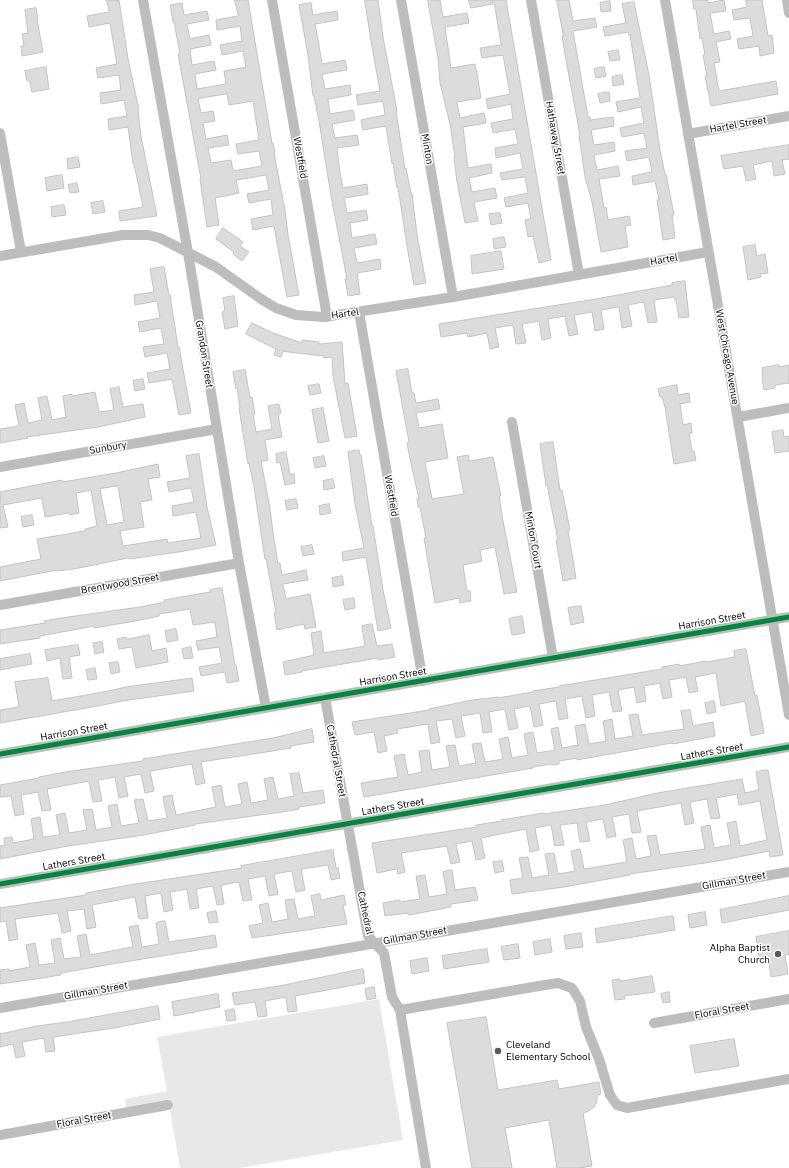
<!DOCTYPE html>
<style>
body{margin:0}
canvas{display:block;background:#fff}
</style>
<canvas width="789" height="1168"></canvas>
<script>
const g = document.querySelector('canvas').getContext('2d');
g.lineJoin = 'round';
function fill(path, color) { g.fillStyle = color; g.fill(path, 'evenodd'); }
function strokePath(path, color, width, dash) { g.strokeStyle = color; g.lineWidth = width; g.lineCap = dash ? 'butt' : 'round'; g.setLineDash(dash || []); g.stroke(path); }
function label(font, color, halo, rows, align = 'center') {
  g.font = font + ' "IBM Plex Sans",sans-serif'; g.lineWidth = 3; g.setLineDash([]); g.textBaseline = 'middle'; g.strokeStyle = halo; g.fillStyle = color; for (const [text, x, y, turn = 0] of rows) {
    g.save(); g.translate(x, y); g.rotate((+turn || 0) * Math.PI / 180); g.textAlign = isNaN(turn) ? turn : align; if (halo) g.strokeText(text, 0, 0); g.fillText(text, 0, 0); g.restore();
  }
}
const green = new Path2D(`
 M379,999L403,1140L239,1168H180L169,1105L127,1112L125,1099L167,1091L157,1037Z`);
const building = new Path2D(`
 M107,0H119L128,59L139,110L138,111L141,136L157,216L120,221L119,211L143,207L134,164H133L128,127L109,130L108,119L127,116L124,100L101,104L100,93L121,90L119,75L98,78L96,68L117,64L110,23L89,27L87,16L109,12Z
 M235,0H248L272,143H273L275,152H274L277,169L285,210L288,235L299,295L287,297L274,226L253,230L251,219L273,215L271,199L249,203L247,194L269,190L266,175L236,180L239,193L215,198L219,225L207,227L200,179H201L178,54H180L174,22H173L170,5L182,3L184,15L207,11L209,20L187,24L190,39L209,35L211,45L190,49L192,65L214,61L216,70L195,74L197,89L226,84L224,71L246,67L243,51L222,55L220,45L242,41L240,26L217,30L216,20L238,16ZM227,94L229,105L253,101L259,140L236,144L238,154L259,151L262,166L233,171L231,160L211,163L208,148L229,145L227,135L206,139L203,123L215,121L213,111L201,113L198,99Z
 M365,0H378L383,37L397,111H396L405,169L406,168L411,193H412L417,235L426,283L414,285L407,246L398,187L397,188L393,163L392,164L386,126L363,130L361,120L385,115L383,101L358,105L356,95L380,91L372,47Z
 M428,0H440L443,17L467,13L469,23L445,27L451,68L475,64L477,74L481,98L457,102L460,118L484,113L486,123L463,127L468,168L491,164L492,173L469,178L472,192L495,188L497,198L474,202L478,221L465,223L457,182L454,157H455L450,124L440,83L438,58Z
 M469,0H492L493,4L471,8Z
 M494,0H506L551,260L539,263L533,236L528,237L525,220L531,219L528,203L506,207L504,198L528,193L525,177L502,180L500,173L523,169L520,153L496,158L495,148L518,144L515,129L493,133L491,123L513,119L511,104L488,109L486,99L510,94L503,55L482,58L480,48L501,45Z
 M557,0H569L573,21L595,18L597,27L573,31L588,117H590V120L613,117L614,126L591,130L594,145L614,142L615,151L594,155L597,170L618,166L620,176L599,179L604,208L606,207L608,220L629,216L631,225L625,226L628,247L601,252L592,202L585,177L579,135H580L566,60L562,36H563Z
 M693,0H708V3L724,0L726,11L710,13L714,34L729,31L731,39L716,42L720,62L714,63L719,91L776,81L778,94L711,106L705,76H707L703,55H705L702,38L700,39L696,9H694Z
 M746,0H762L768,36L772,35L774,53L760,56L759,46L739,49L737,39L753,36L750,18L734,20L732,10L747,7Z
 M610,1L611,11L601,12L600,3Z
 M634,2L649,75L660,150L665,174H666L674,215H672L675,238L663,240L657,200H659L655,181L633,185L632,176L652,172L649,157L627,161L625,151L647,148L644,133L622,137L620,128L644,123L641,107L618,112L616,102L640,98L630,35H629L628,32L605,36L603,27L626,23L622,4Z
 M311,3L313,15L337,11L338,20L315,24L319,45L322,64L345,60L347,70L322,74L325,89L350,85L351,95L328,99L330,114L353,110L355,120L332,124L335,138L357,135L359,145L337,148L340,173L343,188L367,184L368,194L344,198L347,213L366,210L368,220L350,223L352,238L375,234L377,244L354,248L357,263L380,259L381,269L357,273L360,294L348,296L345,279H347L331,196L319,121L314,96H313L308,55L299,5Z
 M36,8L38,19H37L43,52L22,56L21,46H24L22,34L28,33L25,10Z
 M618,50L620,60L610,61L608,52Z
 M46,67L49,89L32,92L29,80L27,81L25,71Z
 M604,67L606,76L596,78L594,69Z
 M622,75L624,84L613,86L612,77Z
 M609,92L610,101L600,103L598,94Z
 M789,145V159L782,160L785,174L774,176L772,161L753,165L756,179L746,181L743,166L724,169L721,156Z
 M78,157L80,167L68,169L67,159Z
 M62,175L64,188L47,191L45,178Z
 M77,183L79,192L70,193L68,185Z
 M103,201L105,212L93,214L91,203Z
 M64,205L66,215L52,217L51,207Z
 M500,213L502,223L491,225L489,214Z
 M223,228L243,242L240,246L249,252L242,261L233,254L234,252L216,239Z
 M504,237L506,247L494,249L493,239Z
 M755,245L757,256L765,254L768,273L760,274L761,277L748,280L743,247Z
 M501,251L504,269L472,274L471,256Z
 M164,267L169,295H170L178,347H179L191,413L179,415L172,379L149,383L147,373L170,369L167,353L145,357L143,347L164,344L161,328L140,332L138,322L160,318L157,301L135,305L134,295L154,292L150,269Z
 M685,281L689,317L679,318L676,300H675L674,297L654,300L657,322L648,323L644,302L628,305L632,326L622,328L619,307L601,310L604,329L595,331L592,312L574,315L578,334L569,336L565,316L548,319L551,338L542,340L539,321L522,324L526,343L516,344L513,325L495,328L499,347L490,349L487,333L468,337L467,333L441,337L439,324L596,299L672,285V283Z
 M234,296L238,326L225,329L222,312L225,311L223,298Z
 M252,323L273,333L302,343V340L319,342V344L342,342L345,384L348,383L357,436L345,438L333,376L332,357L324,358V356L288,352L283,351L281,357L274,355L276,349L246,334Z
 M779,365V367L789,365V383L775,385V388L764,390L762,378L763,377L762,368Z
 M408,369L412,393H414L416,403L438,399L440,409L416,413L419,428L442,424L448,458L425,462L432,499L464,494L457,457L468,455L469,461L493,457L501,496H499L503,521L517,592L504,594L495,547L480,550L482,561L463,565L467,591H470L471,601L460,603L459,598L435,603L424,538H426L420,507H418L417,499H419L410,459L407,443L409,442L396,371Z
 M245,370L250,397H252L255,414H253L256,432L272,429L268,406L279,404L281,413L278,414L282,437L265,440L268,460L261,461L270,509L273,533L278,564L280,563L282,575L306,570L308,580L283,584L286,599L310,594L316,627L305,629L304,624L277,630L274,613H276L266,558L265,559L254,487L249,463L248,464L239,408H240L237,388L236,389L233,372Z
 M143,379L145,389L135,391L133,381Z
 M319,384L321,393L310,395L308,386Z
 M677,385L678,395L689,393L690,402L680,404L683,425L691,423L692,433H689L692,451H694L696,460L674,464L665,407L662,397H660L658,389Z
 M119,387L123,407L143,404L145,417L98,427L27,437L28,438L0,443V429L19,426L15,405L24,403L28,423L42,420L38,398L47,396L52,420L66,417L63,396L72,394V396L95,392L99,412L114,410L110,389Z
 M323,408L329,441L318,443L312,410Z
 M783,430L784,437L789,436V451L775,453L772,432Z
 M553,442L560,490H562L570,530L568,531L576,578L563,581L556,540H558L547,485L546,486L540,444Z
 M359,450L360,455H361L372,526H373L383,590L391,628L378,631L366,557L343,561L342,552L364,548L355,504L348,452Z
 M286,452L290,474H294L295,483L285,485L280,462L277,463L276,454Z
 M199,454L207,507L216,545L179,552L129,559L128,558L74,569L57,571V570L0,581V567L41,559L37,539L85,531V529L97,526L91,490L76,493L79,513L70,515L69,513L45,517L42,498L3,505L8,527L0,528V492L62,480V482L116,473L158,464L160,477L148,479L152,500L140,502L144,527L120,531L123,546L167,539L168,543L201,538L196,512L173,516L172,506L194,502L191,488L169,492L167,482L190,478L186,456ZM118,486L124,522L107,525L100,489Z
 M324,456L326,466L315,468L313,458Z
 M333,479L335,488L324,490L323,481Z
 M296,499L298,508L287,510L285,501Z
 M329,504L331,513L320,515L319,506Z
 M32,515L34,525L23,527L21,517Z
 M312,545L314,554L303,556L301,547Z
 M342,576L344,585L333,587L332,578Z
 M222,588L235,665H236L239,681L227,683L225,672L201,676L199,667L222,663L219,647L198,650L196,641L217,637L215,622L193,625L190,609L159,614V616L135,621L94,628V626L40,636V638L0,644V630L45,623L44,621L61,618L140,607L165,602L164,600L210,592V590Z
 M354,598L355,608L345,610L343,600Z
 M581,606L584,622L571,625L568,608Z
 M522,616L525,633L512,635L509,619Z
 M372,624L377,646L392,644L395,657L378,660V658L302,671V672L285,675L283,662L314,655L311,633L321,631L324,653L365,646L362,626Z
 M176,629L178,640L167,642L165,631Z
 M149,635L152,651L166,648L168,662L136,668L132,647L119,649L117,639L126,637L127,639Z
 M102,642L104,652L95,654L93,643Z
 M78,645L80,655L69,657L72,678L63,679L60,658L47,661L45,650Z
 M191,647L193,658L184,659L182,649Z
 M746,649L755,696L757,695L764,733L751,736L745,701L721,706L716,673L695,677L698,691L689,693L686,677L669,680L672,697L663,699L660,683L644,686L646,701L637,703L634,687L618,690L622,711L613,712L609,692L592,695L595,716L586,718L582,696L565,699L568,718L559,720L556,701L539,704L543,725L534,727L530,706L514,709L518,728L509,730L505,709L489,712L492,732L483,733L480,713L461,716L465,736L456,738L452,719L436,721L440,742L431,744L428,724L397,729L398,733L384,736L387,751L378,753L374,732L355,735L352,722L429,710V709L472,700L498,697V698L533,692V691L559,687V686L662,669V667L679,664V666L706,661L707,662L735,657L734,651Z
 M30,654L32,664L0,670V659Z
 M118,662L120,672L111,674L109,663Z
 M95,668L97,679L88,680L86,670Z
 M48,678L52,701L103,692L126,687L192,678L194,691L122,701L98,706L0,723V710L19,707L15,682Z
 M714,701L716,712L707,714L705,703Z
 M690,710L693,726L713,722L715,736L673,744L672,743L577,760V758L559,761V764L552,765L551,764L533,767V768L364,797L361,783L398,777L394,756L404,754L408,775L422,772L419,751L429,750L432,770L450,767L446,746L455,745L459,766L476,763L472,744L481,743L485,762L503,759L499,739L508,737L512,758L528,755L524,734L533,732L537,753L555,750L551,729L558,727L562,748L578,745L575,726L585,724L589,744L606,741L603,721L612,719L615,739L633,736L629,715L638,714L642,735L684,729L681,711Z
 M312,729L314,742L291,746V748L266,752L201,762L205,783L196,785L192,764L150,771L154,791L145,793L141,774L124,777L128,796L119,798L115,777L98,780L102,801L93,802L89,781L47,789L51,810L42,811L38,792L21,795L24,814L15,816L11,796L0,797V785L39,778V777L65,772L143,761V759L273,738Z
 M768,770L783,855L770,857L769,851L718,861L630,874V875L564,887L512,894L510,880L523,878L519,858L528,857L532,878L549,875L545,854L554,853L558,874L575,871L571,851L580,849L584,869L627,862L623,840L632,838L636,859L651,856L647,836L656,835L660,855L705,849L701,827L710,825L714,848L731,845L727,823L736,821L740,846L767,840L760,801L739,805L737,794L716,798L720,818L711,819L707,799L690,802L694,823L685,825L681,803L637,811L641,832L632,833L629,814L612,817L616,836L607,838L603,819L586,822L590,841L580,842L577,823L560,825L564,845L555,846L551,825L535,828L539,850L530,852L526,829L481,838L485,858L476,860L472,841L456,844L460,862L451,864L447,846L401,853L405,872L398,874L397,869L377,873L372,843L476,827V825L502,821L501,820L544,813V814L605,805L657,793L742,779L745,793L759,790L756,772Z
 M299,773L303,793L323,790L325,803L299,807V809L282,812L195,824V825L144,835L68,846L0,859V846L5,845L4,838L12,837L13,843L34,839L31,819L40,817L43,837L60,835L56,815L65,813L69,833L87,830L83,810L92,809L96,830L112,827L108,806L117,804L121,826L139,823L134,800L143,799L148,821L167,818L163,797L172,795L176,815L216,807L212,787L221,785L225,807L242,804L238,784L247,782L251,803L268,800L264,779L273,777L278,799L294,796L290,774Z
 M333,850L336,868H338L340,878L331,880L328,865L301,869L305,890L296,892L292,871L274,874L278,894L269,896L265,876L248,879L252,900L243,901L239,882L221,885L224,904L217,905L213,886L196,889L199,908L190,909L187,889L170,892L173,910L164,912L161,893L145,896L148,918L139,919L135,897L92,905L96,927L87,929L84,909L67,911L71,931L62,933L58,913L15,919L18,939L9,941L6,921L0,922V908L86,895V893L129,885L242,868L241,866Z
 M502,861L504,871L495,873L493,862Z
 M452,870L455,890L475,887L478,900L451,904V907L425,912L408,915V913L385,916L383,903L400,900V902L420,899L416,876L425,875L429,897L447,894L443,872Z
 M320,894L321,900L344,895L346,905H343L347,924L252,938L249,926L263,923L259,905L268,903L272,922L288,919L285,900L294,899L298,919L315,916L311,896Z
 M789,896V910L722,923L720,910Z
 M216,911L218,922L209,923L207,913Z
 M705,912L707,925L690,928L688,915Z
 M673,916L675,930L597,943L595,929Z
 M165,921L169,942L215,935L217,947L112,964L61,973V975L36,979L0,984V970L9,969V971L30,967L26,945L35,943L39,965L55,963L51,940L60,938L64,959L81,957L77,936L86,934L90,955L133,947L129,927L138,925L142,947L159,944L156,923Z
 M789,931V954L785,955L788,974L771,977L768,956L759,957L756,937Z
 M581,933L583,947L566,949L564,936Z
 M550,939L552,952L535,955L533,942Z
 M518,944L520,958L504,960L501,947Z
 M487,949L489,962L444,969L442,956Z
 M427,958L429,971L412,974L410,961Z
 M363,969L365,983L295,996L297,1011L288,1012L286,997L265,1001L267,1016L258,1017L255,1002L235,1005L232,993L279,986Z
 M652,976L655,992L624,996L625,999L615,1000L612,980L620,979V981Z
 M374,987L376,998L367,1000L365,989Z
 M669,992L670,1002L663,1003L661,994Z
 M218,994L220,1007L174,1016L172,1002Z
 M158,1006L160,1019L114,1028L53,1037L55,1051L46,1052L44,1038L22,1042L25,1056L16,1058L13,1044L0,1047V1034L37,1026L67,1022Z
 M234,1009L236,1020L227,1021L225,1011Z
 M486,1017L498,1090L557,1080L559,1089L599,1082L601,1094L597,1095V1101L594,1107L589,1111L583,1113L592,1166L578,1168H557L549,1120L505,1128L512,1168H472L447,1023Z
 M734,1039L739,1066L695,1073L690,1046Z`);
const minor = new Path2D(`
 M143,0L188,253L239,563L266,708
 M272,0L327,317
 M401,0L453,297
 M531,0L579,275
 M665,0L789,715
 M787,0L789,13
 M0,133L21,252
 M688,134L789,116
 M0,256L123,235H148L160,238L216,267L261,299L276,308L296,315L324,317L453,297L708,252
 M359,312L423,681
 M738,417L789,408
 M512,422L553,658
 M0,467L217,429
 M0,605L239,563
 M325,698L368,936L384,953L392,997L400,1010L426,1168
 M0,754L789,617
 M0,884L789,747
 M0,1008L789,872
 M400,1010L539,986L558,983L572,988L580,1001L586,1027L599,1059L610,1095L617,1105L627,1108L789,1079
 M654,1023L789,999
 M0,1135L168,1105`);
const cycleway = new Path2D(`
 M0,754L789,617
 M0,884L789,747`);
const markers = [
 [778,954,4,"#595959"],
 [498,1051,4,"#595959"]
];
const streetNames = [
 ["Hartel Street",738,125,-10],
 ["Hathaway Street",555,138,80],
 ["Minton",427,149,80],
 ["Westfield",300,158,80],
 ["Hartel",664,260,-10],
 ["Hartel",345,314,-8],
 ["Grandon Street",204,354,81],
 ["West Chicago Avenue",727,357,80],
 ["Sunbury",108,448,-10],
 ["Westfield",391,496,80],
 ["Minton Court",533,540,80],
 ["Brentwood Street",120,584,-10],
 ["Harrison Street",712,621,-10],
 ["Harrison Street",393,677,-10],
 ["Harrison Street",74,732,-10],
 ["Lathers Street",712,752,-10],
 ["Cathedral Street",336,761,80],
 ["Lathers Street",393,807,-10],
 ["Lathers Street",74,862,-10],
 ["Gillman Street",734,881,-10],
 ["Cathedral",365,913,78],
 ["Gillman Street",415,936,-10],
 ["Gillman Street",96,991,-10],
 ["Floral Street",722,1011,-10],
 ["Floral Street",84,1120,-10]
];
const poiNames = [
 ["Alpha Baptist",770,948],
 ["Church",770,960],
 ["Cleveland",506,1045,"left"],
 ["Elementary School",506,1057,"left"]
];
fill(green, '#e8e8e8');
fill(building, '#dcdcdc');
strokePath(building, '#c4c4c4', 1);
strokePath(minor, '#bdbdbd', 10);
strokePath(cycleway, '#00873e', 5);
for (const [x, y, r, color] of markers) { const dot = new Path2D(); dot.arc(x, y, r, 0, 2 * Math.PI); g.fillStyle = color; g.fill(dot); strokePath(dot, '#fff', 1.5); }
label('10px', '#000', '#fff', streetNames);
label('10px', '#000', '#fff', poiNames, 'right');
</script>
